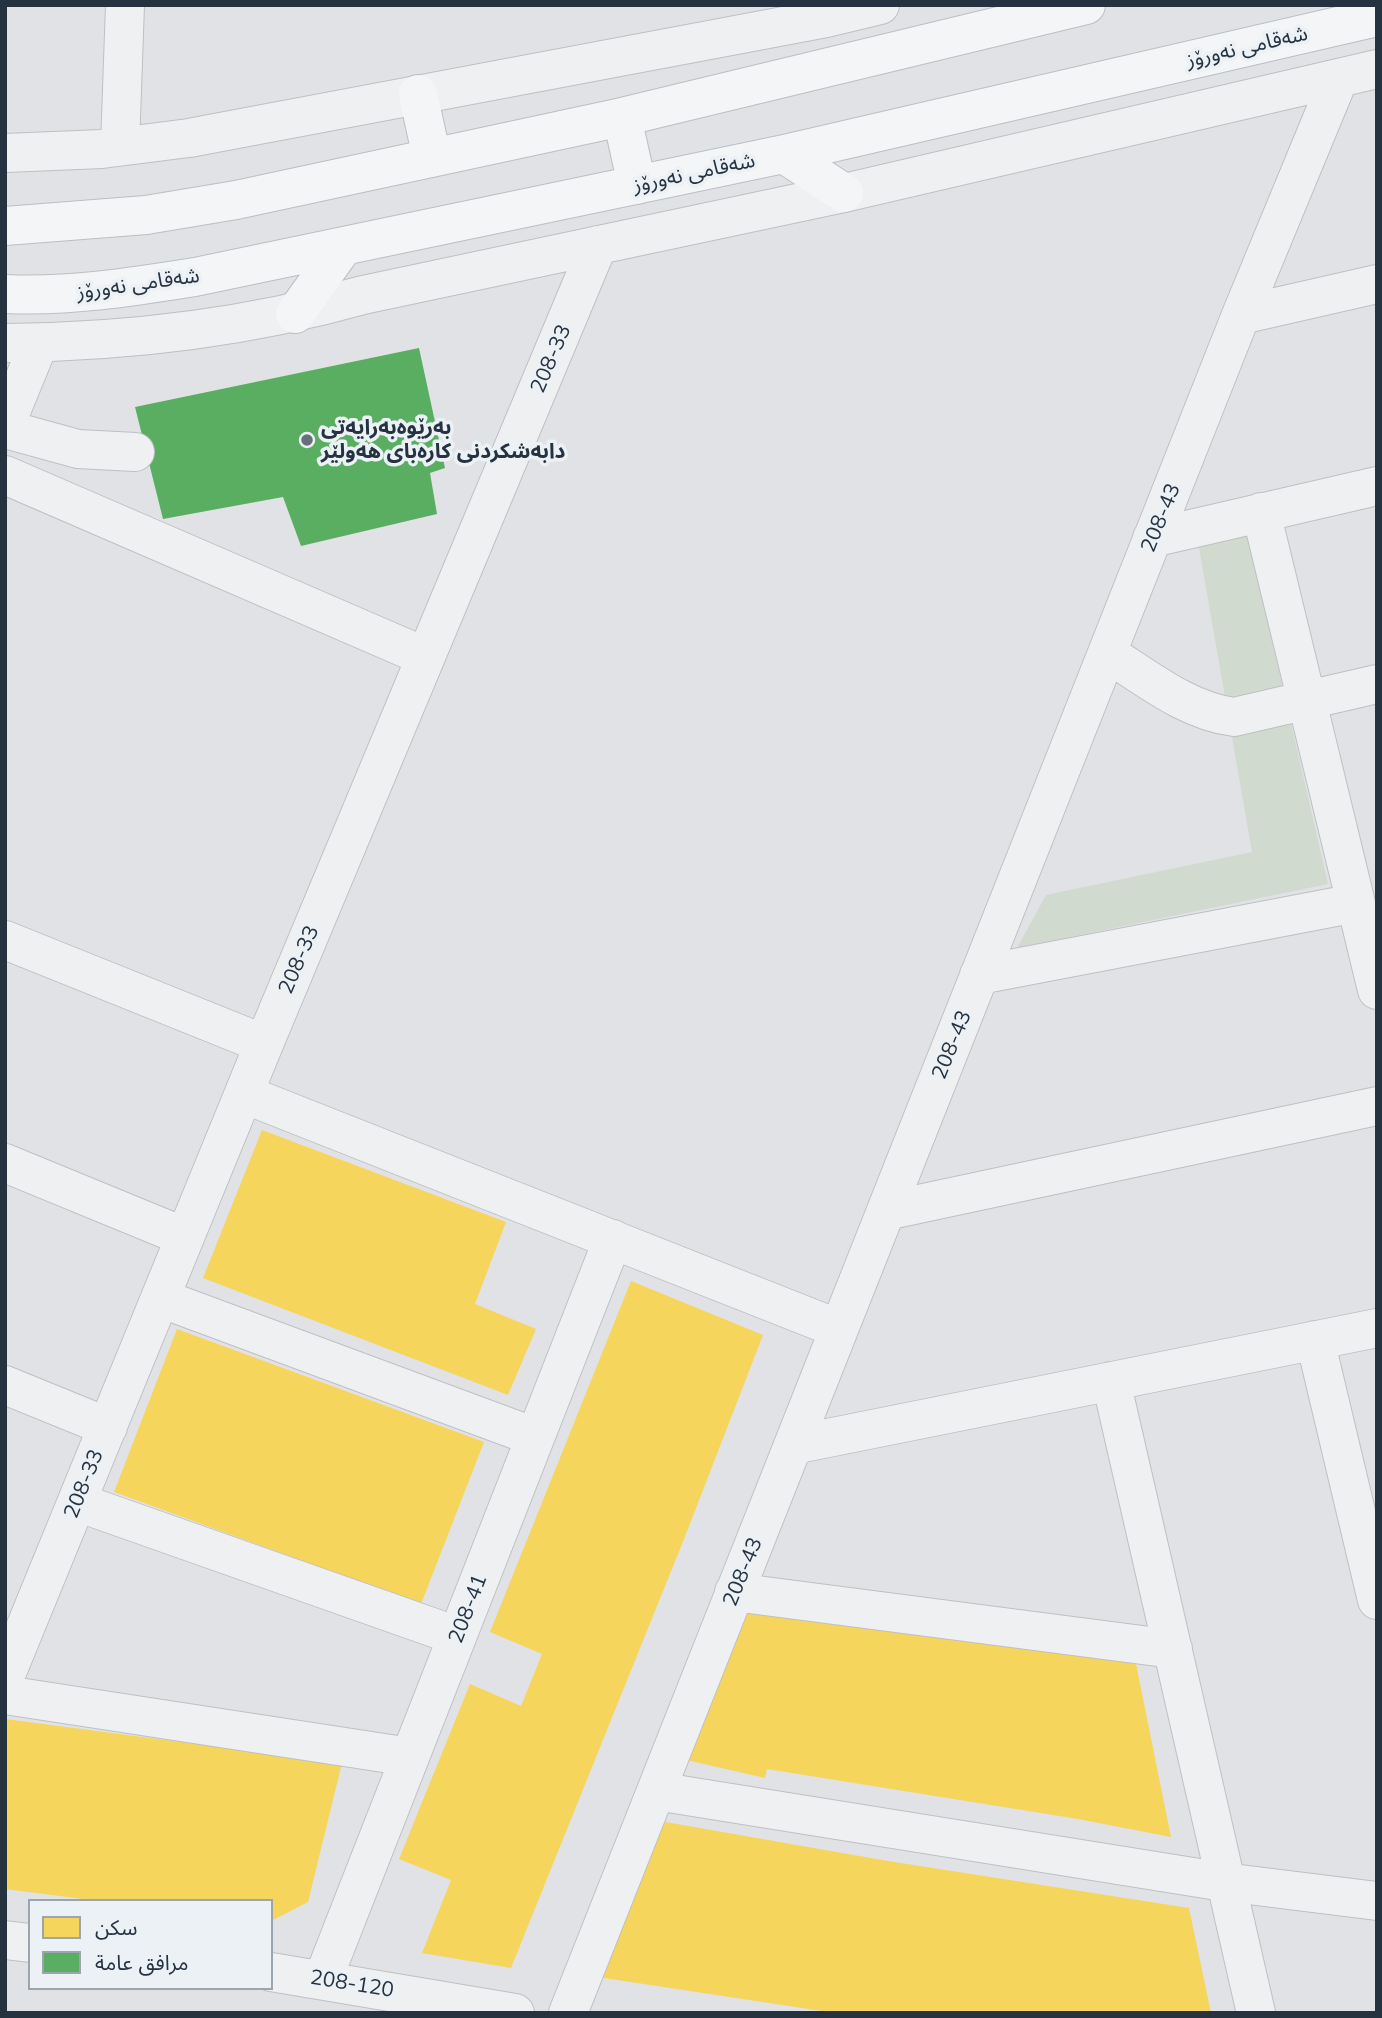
<!DOCTYPE html>
<meta charset="utf-8">
<style>
body{margin:0}
#map{position:relative;width:1382px;height:2018px;overflow:hidden;background:#e0e2e5;font-family:Mulish,"Noto Sans Arabic",sans-serif}
canvas{display:block}
.frame{position:absolute;inset:0;border:7px solid #253240;pointer-events:none}
.legend{position:absolute;left:28px;top:1899px;width:245px;height:91px;box-sizing:border-box;background:#ecf1f6;border:2px solid #9ca5ad;margin:0;padding:9px 12px;list-style:none;font-size:21px;color:#253240}
.legend li{display:flex;align-items:center;gap:14px;height:35px}
.legend b{width:35px;border:2px solid #9ca5ad}
</style>
<div id="map">
<canvas width="1382" height="2018"></canvas>
<div class="frame"></div>
<ul class="legend">
<li><b style="height:19px;background:#f6d55c"></b>سكن</li>
<li><b style="height:19px;background:#5aae61"></b>مرافق عامة</li>
</ul>
</div>
<script>
const g = document.querySelector('canvas').getContext('2d');
g.lineJoin = 'round';
function fill(path, color) { g.fillStyle = color; g.fill(path, 'evenodd'); }
function strokePath(path, color, width, dash) { g.strokeStyle = color; g.lineWidth = width; g.lineCap = dash ? 'butt' : 'round'; g.setLineDash(dash || []); g.stroke(path); }
function label(font, color, halo, rows, align = 'center') {
  g.font = font + ' Mulish,"Noto Sans Arabic",sans-serif'; g.lineWidth = 7; g.setLineDash([]); g.textBaseline = 'middle'; g.strokeStyle = halo; g.fillStyle = color; for (const [text, x, y, turn = 0] of rows) {
    g.save(); g.translate(x, y); g.rotate((+turn || 0) * Math.PI / 180); g.textAlign = isNaN(turn) ? turn : align; if (halo) g.strokeText(text, 0, 0); g.fillText(text, 0, 0); g.restore();
  }
}
const green = new Path2D(`
 M1247,532L1328,884L1017,948L1046,895L1252,852L1198,542Z`);
const homes = new Path2D(`
 M262,1130L506,1222L475,1304L536,1329L508,1395L203,1278Z
 M631,1281L763,1335L684,1539L511,1968L422,1953L451,1880L399,1859L470,1684L521,1706L542,1654L490,1632Z
 M177,1329L484,1442L421,1604L114,1492Z
 M742,1605L1136,1664L1171,1837L1078,1819L767,1769L765,1778L682,1759Z
 M5,1719L342,1763L308,1902L271,1921V1901H99L5,1889Z
 M654,1820L888,1861L1189,1908L1211,2013H835L591,1976Z`);
const public = new Path2D(`
 M419,348L445,468L430,473L437,514L301,546L283,497L163,519L135,407Z`);
const minor = new Path2D(`
 M120,146L125,5
 M5,153L102,149L189,138L826,18L880,5
 M1241,315L1377,284
 M5,343C127,342 246,328 363,295L844,193L1377,69
 M5,426L39,343
 M5,429L78,449L135,452
 M5,475L426,657
 M1261,512L1377,990
 M1152,538L1377,486
 M1107,653C1147,678 1187,711 1234,717L1377,684
 M5,940L264,1044
 M979,975L1356,903
 M244,1094L839,1329
 M5,1163L185,1237
 M886,1211L1377,1106
 M160,1298L535,1437
 M1315,1340L1377,1600
 M1111,1381L1256,2013
 M5,1385L108,1427
 M793,1445L1377,1328
 M77,1502L457,1636
 M734,1592L1173,1649
 M5,1677L264,1044L598,245
 M5,1695L410,1757
 M656,1791L1224,1882L1377,1901
 M5,1940L30,1943
 M271,1972L515,2013
 M323,1979L613,1239
 M568,2013L1241,315L1339,78`);
const major = new Path2D(`
 M418,94L432,158
 M622,117L637,185
 M784,154L844,193
 M5,226L146,215L236,200L622,117L1086,5
 M5,294C69,297 132,287 195,277L784,154L1377,17
 M295,314L343,247`);
const markers = [
 [307,440,7,"#66707a"]
];
const streetNames = [
 ["شەقامی نەورۆز",1247,47,-13],
 ["شەقامی نەورۆز",694,173,-12],
 ["شەقامی نەورۆز",138,284,-8],
 ["208-33",551,359,-67],
 ["208-43",1161,518,-68],
 ["208-33",299,960,-67],
 ["208-43",952,1045,-68],
 ["208-33",84,1484,-68],
 ["208-43",743,1572,-68],
 ["208-41",468,1609,-69],
 ["208-120",352,1984,9]
];
const poiNames = [
 ["بەرێوەبەرایەتی",321,428],
 ["دابەشکردنی کارەبای هەولێر",321,452]
];
fill(green, '#d1dacf');
fill(homes, '#f6d55c');
fill(public, '#5aae61');
strokePath(minor, '#bec0c3', 40);
strokePath(major, '#bbbfc3', 40);
strokePath(minor, '#eff0f2', 38);
strokePath(major, '#f4f5f6', 38);
for (const [x, y, r, color] of markers) { const dot = new Path2D(); dot.arc(x, y, r, 0, 2 * Math.PI); g.fillStyle = color; g.fill(dot); strokePath(dot, '#ecf1f6', 2.5); }
label('21px', '#253240', '#ecf1f6', streetNames);
label('bold 21px', '#253240', '#ecf1f6', poiNames, 'left');
</script>
